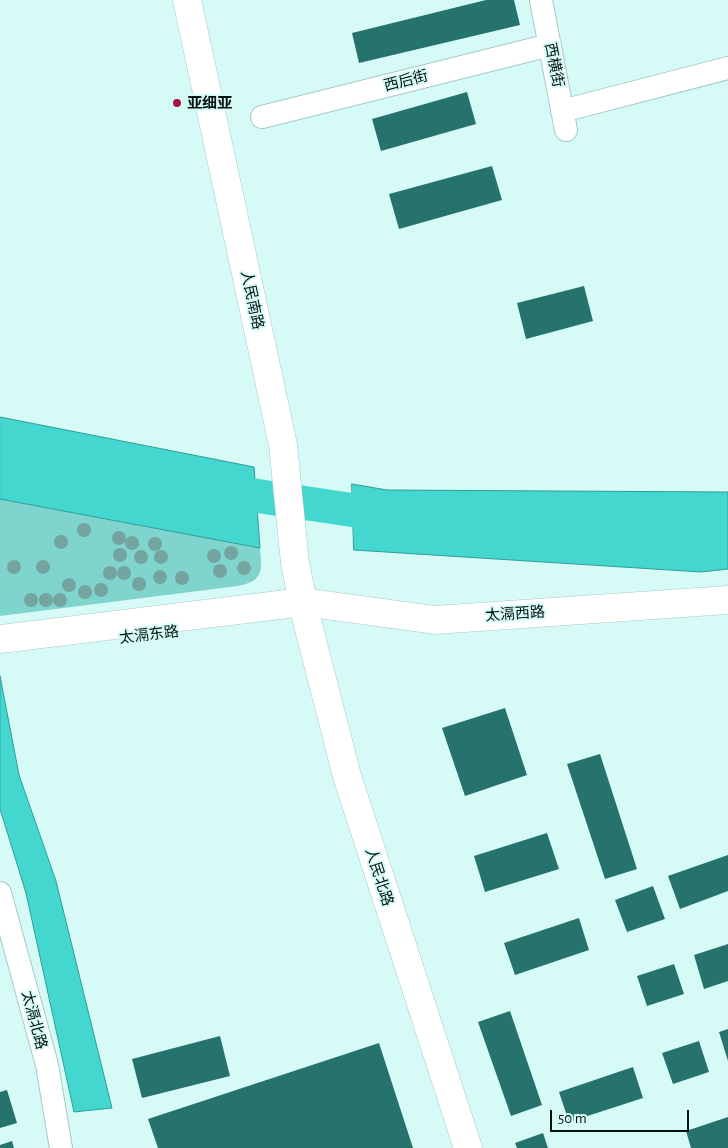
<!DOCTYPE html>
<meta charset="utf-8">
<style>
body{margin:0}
#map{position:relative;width:728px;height:1148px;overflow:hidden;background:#d6fbf7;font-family:"Alegreya Sans",sans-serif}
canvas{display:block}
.scale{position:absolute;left:550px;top:1110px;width:139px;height:22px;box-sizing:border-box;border:2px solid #041110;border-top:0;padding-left:6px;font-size:15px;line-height:18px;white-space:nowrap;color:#041110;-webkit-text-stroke:4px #d6fbf7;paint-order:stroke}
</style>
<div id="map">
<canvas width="728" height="1148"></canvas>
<div class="scale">50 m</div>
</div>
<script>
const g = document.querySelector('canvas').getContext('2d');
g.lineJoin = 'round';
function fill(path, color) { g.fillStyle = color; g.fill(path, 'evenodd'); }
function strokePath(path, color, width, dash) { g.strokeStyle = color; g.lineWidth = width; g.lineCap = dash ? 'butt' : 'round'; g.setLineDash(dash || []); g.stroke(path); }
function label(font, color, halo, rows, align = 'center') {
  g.font = font + ' "Alegreya Sans","Noto Sans SC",sans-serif'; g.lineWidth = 4; g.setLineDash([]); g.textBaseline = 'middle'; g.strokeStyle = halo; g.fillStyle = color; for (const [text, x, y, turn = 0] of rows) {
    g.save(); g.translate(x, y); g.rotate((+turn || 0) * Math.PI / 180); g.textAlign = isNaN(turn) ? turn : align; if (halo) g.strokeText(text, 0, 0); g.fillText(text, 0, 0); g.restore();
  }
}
const green = new Path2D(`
 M0,499L260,548C262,570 264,581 238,586L0,616Z`);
const water = new Path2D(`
 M0,417L254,467L260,548L0,499Z
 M352,484L387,490L728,492V569L701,572L354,550Z
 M0,676L19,775L56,881L112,1108L74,1112L26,893L0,809Z`);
const river = new Path2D(`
 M211,489L399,517`);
const building = new Path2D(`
 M486,0H514L520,25L359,63L352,33Z
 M467,92L476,124L381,151L372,119Z
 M492,166L502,200L399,229L389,194Z
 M584,286L593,321L526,339L517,303Z
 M505,708L527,775L465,796L442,728Z
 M600,754L637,869L605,879L567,764Z
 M547,833L559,869L485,892L474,856Z
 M728,855V891L680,909L668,876Z
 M653,886L665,919L627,932L615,900Z
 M579,918L589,950L515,975L504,943Z
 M728,944V981L704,989L694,955Z
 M674,964L684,994L647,1006L637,976Z
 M510,1011L542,1105L511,1116L478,1022Z
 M728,1029V1061L719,1032Z
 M220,1036L230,1076L142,1098L132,1059Z
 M699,1041L709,1072L673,1084L662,1053Z
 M379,1043L413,1148H158L148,1119Z
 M633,1067L643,1098L569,1122L559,1092Z
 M7,1090L17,1123L0,1128V1092Z
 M728,1117V1148H691L686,1131Z
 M543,1133L548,1148H517L515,1143Z
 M12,1141L14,1148H0V1145Z`);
const minor = new Path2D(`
 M541,0L566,130
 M562,111L728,68
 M262,117L550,45
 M0,893L47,1065L61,1148`);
const major = new Path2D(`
 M187,0L283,445L295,563L306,617L347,776L468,1148
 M0,639L303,602L435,620L728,600`);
const trees = [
 [84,530],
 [119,538],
 [61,542],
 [132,543],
 [155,544],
 [231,553],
 [120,555],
 [214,556],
 [141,557],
 [161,557],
 [14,567],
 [43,567],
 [244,568],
 [220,571],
 [110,573],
 [124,573],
 [160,577],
 [182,578],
 [139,584],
 [69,585],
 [101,590],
 [85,592],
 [31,600],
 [46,600],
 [60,600]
];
const markers = [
 [177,103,5,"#a71146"]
];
const streetNames = [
 ["西横街",554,65,79],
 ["西后街",406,81,-14],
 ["人民南路",252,300,78],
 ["太滆西路",515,614,-4],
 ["太滆东路",149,635,-7],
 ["人民北路",379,877,72],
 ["太滆北路",34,1020,75]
];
const poiNames = [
 ["亚细亚",187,103]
];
fill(green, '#80d4ce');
fill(water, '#44d7cf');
strokePath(water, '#319c96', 1);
strokePath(river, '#44d7cf', 34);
fill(building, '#26726d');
strokePath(minor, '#a5c9c6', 24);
strokePath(major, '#a5c9c6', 29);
strokePath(minor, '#fff', 22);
strokePath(major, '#fff', 28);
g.fillStyle = '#73a4a0';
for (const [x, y] of trees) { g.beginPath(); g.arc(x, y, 7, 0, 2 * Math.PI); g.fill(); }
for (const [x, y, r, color] of markers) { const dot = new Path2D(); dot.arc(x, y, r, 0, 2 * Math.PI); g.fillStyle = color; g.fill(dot); strokePath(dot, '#d6fbf7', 2); }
label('15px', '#041110', '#d6fbf7', streetNames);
label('bold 15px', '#041110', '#d6fbf7', poiNames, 'left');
</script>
